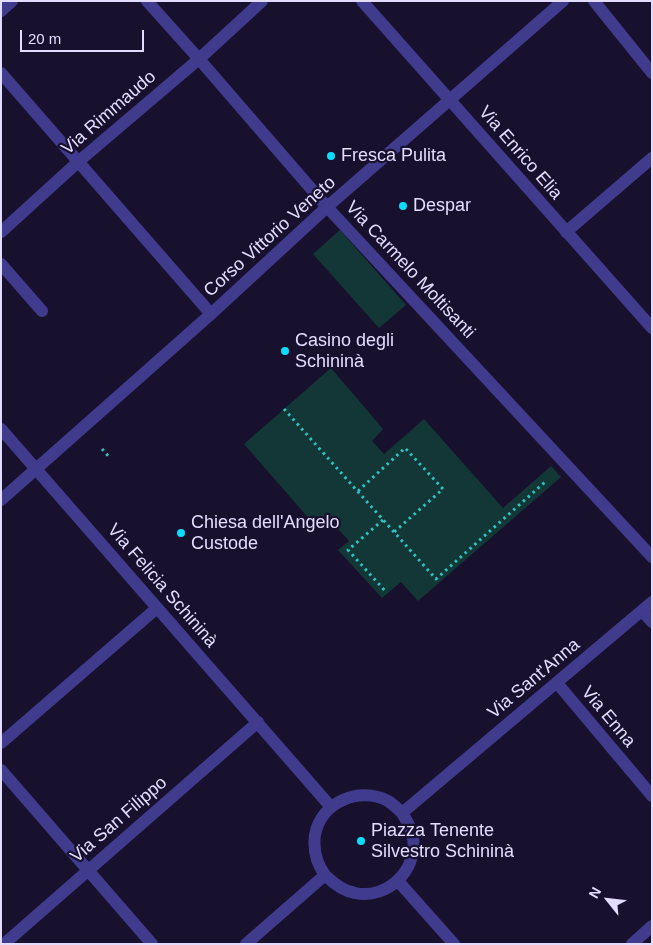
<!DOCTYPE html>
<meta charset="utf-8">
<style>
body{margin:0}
#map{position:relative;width:653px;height:945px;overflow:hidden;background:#17112d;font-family:Arial,sans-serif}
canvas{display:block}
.frame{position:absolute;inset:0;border:2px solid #e2ddff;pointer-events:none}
.north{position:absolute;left:583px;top:875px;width:50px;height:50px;-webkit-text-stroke:4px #17112d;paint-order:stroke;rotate:299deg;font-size:14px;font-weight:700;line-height:20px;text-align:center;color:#e2ddff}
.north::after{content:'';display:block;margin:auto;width:18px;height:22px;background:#e2ddff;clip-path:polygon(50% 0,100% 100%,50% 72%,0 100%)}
.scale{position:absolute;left:20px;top:30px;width:124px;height:22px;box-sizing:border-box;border:2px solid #e2ddff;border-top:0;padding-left:6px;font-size:15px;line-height:18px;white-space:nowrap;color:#e2ddff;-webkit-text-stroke:4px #17112d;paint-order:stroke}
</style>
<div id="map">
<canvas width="653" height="945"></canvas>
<div class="frame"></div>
<div class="north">N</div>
<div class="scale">20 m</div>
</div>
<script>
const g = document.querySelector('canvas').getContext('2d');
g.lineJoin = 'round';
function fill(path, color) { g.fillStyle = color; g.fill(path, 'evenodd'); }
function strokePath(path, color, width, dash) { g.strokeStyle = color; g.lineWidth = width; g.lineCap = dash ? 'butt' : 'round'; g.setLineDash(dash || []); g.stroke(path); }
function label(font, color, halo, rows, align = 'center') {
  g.font = font + ' Arial,sans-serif'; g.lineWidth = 4.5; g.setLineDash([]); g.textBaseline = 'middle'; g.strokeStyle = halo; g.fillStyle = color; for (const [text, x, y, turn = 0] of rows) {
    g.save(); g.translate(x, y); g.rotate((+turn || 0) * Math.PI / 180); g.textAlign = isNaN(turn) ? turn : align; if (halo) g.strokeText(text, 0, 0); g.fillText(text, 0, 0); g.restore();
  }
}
const green = new Path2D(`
 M340,230L406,305L379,328L313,254Z
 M331,368L383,429L372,441L384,454L424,419L503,508L551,466L561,477L418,601L401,582L382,598L338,550L349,541L329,519L318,529L244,444Z`);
const path = new Path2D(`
 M284,409L436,579L545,482
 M102,449L110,458
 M358,491L405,448L443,489L394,532
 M383,520L348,550L387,593`);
const street = new Path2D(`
 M147,1L199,59L327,207L652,557
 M362,1L652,328
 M594,1L652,73
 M1,11L12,1
 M1,73L211,314
 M1,232L78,162L199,59L262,1
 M566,232L652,158
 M1,264L42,311
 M1,429L331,807
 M1,500L211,314L327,207L563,1
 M642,611L652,622
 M557,683L652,796
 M1,743L157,608
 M1,770L152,944
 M325,875C317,864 313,850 315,835C321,802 359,786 388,801C393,804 398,809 402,813
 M398,881L454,944
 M4,944L258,722
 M246,944L325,875C334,884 343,891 355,893C387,900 418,870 413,838C412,829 407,821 402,813L652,602
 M632,944L652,926`);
const markers = [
 [331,156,5,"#09dcff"],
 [403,206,5,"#09dcff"],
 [285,351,5,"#09dcff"],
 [181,533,5,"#09dcff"],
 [361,841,5,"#09dcff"]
];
const streetNames = [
 ["Via Rimmaudo",109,113,-41],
 ["Via Enrico Elia",520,153,49],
 ["Corso Vittorio Veneto",270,237,-42],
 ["Via Carmelo Moltisanti",410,270,47],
 ["Via Felicia Schininà",162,586,49],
 ["Via Sant'Anna",534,679,-40],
 ["Via Enna",608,717,50],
 ["Via San Filippo",119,820,-41]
];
const poiNames = [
 ["Fresca Pulita",341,156],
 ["Despar",413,206],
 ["Casino degli",295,341],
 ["Schininà",295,362],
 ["Chiesa dell'Angelo",191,523],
 ["Custode",191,544],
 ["Piazza Tenente",371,831],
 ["Silvestro Schininà",371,852]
];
fill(green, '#133737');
strokePath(path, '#2dc3c0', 3, [2.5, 4]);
strokePath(street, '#413b8d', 12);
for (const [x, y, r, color] of markers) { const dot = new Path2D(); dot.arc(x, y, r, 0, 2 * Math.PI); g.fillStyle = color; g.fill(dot); strokePath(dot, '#17112d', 2); }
label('18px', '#e2ddff', '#17112d', streetNames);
label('18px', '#e2ddff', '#17112d', poiNames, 'left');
</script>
